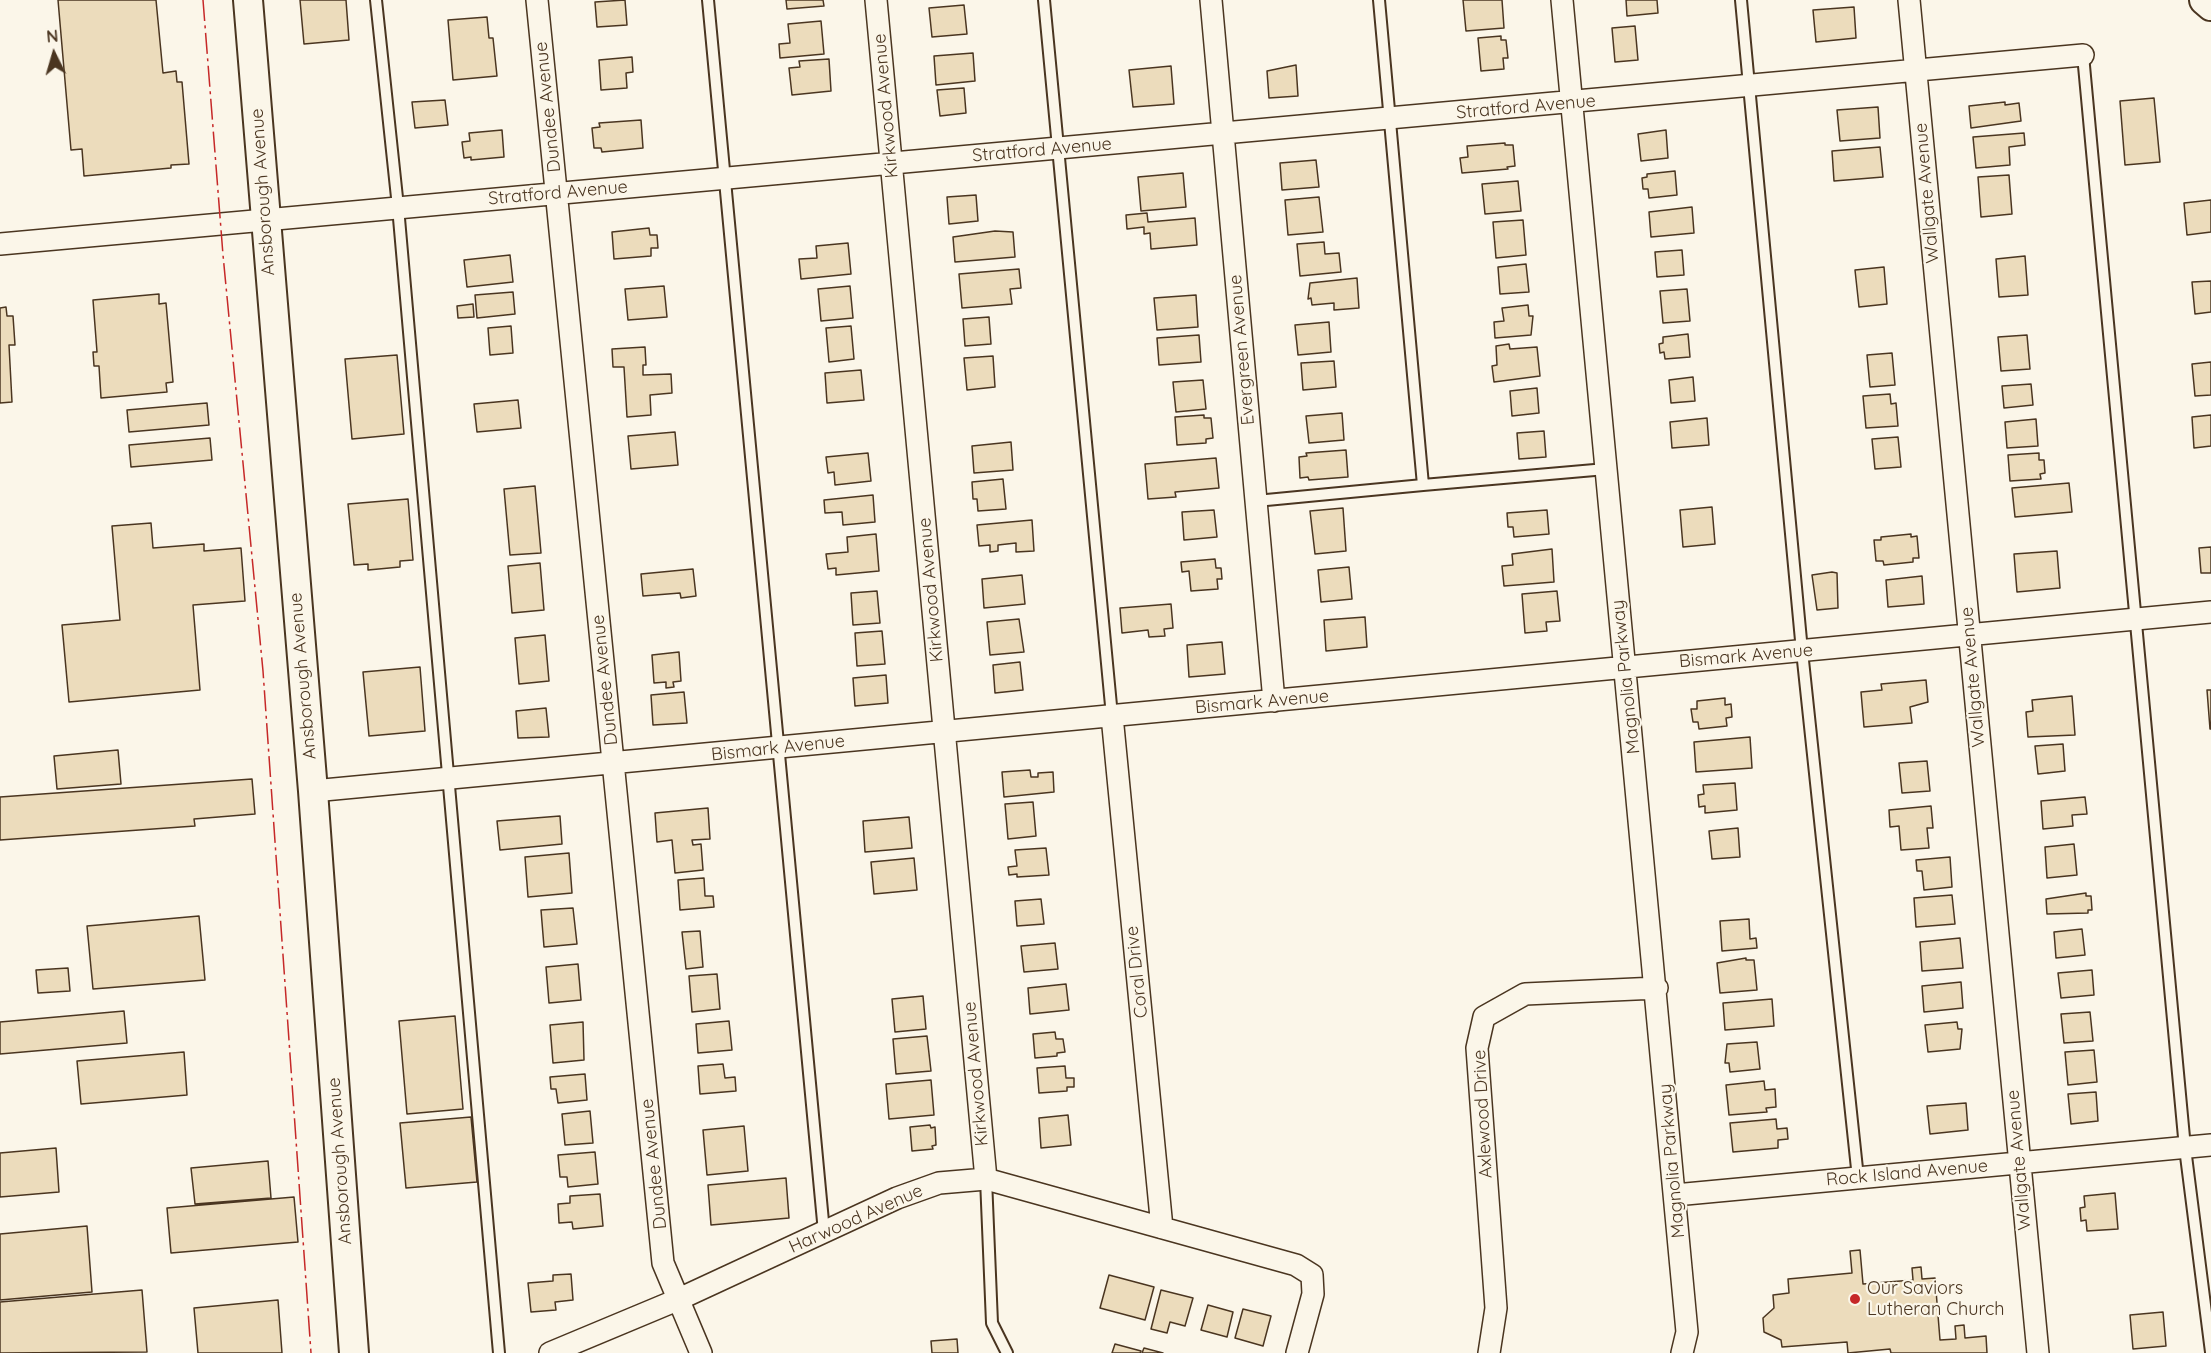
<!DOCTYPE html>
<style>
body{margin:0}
#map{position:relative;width:2211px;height:1353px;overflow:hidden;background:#fbf6e9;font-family:Quicksand,sans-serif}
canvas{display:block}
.north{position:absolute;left:24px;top:24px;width:60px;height:60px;-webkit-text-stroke:4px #fbf6e9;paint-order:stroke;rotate:355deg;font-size:16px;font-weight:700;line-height:24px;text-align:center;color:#4a3520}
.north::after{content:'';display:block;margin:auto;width:21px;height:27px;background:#4a3520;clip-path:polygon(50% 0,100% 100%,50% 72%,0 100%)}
</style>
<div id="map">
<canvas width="2211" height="1353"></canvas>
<div class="north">N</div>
</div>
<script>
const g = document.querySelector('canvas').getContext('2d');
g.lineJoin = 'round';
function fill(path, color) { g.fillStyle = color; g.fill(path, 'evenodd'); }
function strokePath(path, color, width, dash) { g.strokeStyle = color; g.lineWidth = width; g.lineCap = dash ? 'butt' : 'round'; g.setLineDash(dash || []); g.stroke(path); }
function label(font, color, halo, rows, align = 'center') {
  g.font = font + ' Quicksand,sans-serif'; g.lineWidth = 4.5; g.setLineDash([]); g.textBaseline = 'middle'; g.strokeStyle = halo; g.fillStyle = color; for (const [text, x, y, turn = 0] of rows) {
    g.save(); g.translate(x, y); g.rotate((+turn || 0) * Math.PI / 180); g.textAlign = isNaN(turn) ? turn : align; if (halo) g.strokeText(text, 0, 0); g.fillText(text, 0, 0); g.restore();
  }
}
const building = new Path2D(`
 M58,0H156L163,73L176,71L177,82H182L189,164L171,165V168L84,176L82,149L71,150Z
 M300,0H346L349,40L304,44Z
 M625,0L627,25L597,27L595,2Z
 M786,0H823L824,6L787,9Z
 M1463,0H1502L1504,28L1466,31Z
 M1626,0H1657L1658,13L1627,16Z
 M964,5L967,34L932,37L929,8Z
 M1854,7L1856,38L1816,42L1813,10Z
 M487,17L489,38H493L497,76L453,80L448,20Z
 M821,21L824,54L780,58L779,44L790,43L788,24Z
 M1635,26L1638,60L1615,62L1612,28Z
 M1501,36V40H1506L1508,58H1503L1504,69L1481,71L1478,38Z
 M973,53L975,81L936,85L934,56Z
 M632,57L633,72L626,73L627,88L601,90L599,60Z
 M829,59L831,91L792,95L789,68L800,67L799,61Z
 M1296,65L1298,96L1269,98L1267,71Z
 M1171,66L1174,104L1133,107L1129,70Z
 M964,88L966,113L940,116L937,90Z
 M2154,98L2160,162L2125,165L2120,101Z
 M445,100L448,125L415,128L412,102Z
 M2005,102V105L2019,103L2021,121L1971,128L1969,106Z
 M1878,107L1880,138L1840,141L1837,110Z
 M641,120L643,148L602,152L601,148H594L592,128L600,127L599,123Z
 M502,130L504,157L471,160V157L464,158L462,142L470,141L469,133Z
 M1666,130L1668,158L1641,161L1638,134Z
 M2024,133L2025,145L2009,147L2010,165L1976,168L1973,137Z
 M1505,143V145H1513L1515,166L1507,167L1508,169L1462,173L1460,158L1468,157L1467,146Z
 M1880,147L1883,177L1834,181L1832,151Z
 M1316,160L1319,187L1282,190L1280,163Z
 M1675,171L1677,195L1649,198L1648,189H1643L1642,178L1647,177V174Z
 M1183,173L1186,207L1141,211L1138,177Z
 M2009,175L2012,214L1981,217L1978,177Z
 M1518,181L1521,211L1485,214L1482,184Z
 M976,195L978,221L949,224L947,197Z
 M1319,197L1323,232L1288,235L1285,200Z
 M2211,200V232L2187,235L2184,203Z
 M1692,207L1694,233L1651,237L1649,212Z
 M1147,213L1148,222L1195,218L1197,245L1151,249L1150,233L1144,234V227L1127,229L1126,215Z
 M1523,220L1526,255L1496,258L1493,222Z
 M649,228L650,235H657L658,248H651V256L614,259L612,232Z
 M995,231L1013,232L1015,257L955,262L953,237Z
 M1324,242L1325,254L1339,253L1341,272L1300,276L1297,244Z
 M848,243L851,274L801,279L799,259L817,258L816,246Z
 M1682,250L1684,275L1657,277L1655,252Z
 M510,255L513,282L467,287L464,260Z
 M2025,256L2028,295L1999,297L1996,259Z
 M1526,264L1529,292L1500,294L1498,267Z
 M1884,267L1887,304L1859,307L1855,270Z
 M1019,269L1021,288L1010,289L1012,304L962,308L959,274Z
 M1357,278L1359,308L1334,310V303L1312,305L1311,298L1308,299L1310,283Z
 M2211,281V312L2195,314L2192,282Z
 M664,286L667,317L628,320L625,289Z
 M850,286L853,318L821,321L818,289Z
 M1687,289L1690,321L1663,323L1660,291Z
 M513,292L515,314L477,318L475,295Z
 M159,294V304L166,303L173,382L166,383L167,392L101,398L99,366H94L93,352H97L93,300Z
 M1196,295L1198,327L1157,330L1154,298Z
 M473,304L474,317L458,318L457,306Z
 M1528,305L1529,316H1533L1531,335L1495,338L1494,322L1504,321L1502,308Z
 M6,307L7,316H13L15,345H9L12,402L0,403V308Z
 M989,317L991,344L965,346L963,319Z
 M1329,322L1331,352L1298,355L1295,325Z
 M511,326L513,353L490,355L488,328Z
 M851,326L854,359L829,362L826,328Z
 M1688,334L1690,357L1665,359L1664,352L1660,353L1659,344L1663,343V337Z
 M1199,335L1201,362L1159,365L1157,338Z
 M2027,335L2030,369L2001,371L1998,337Z
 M1509,344L1510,349L1537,347L1540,376L1494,382L1492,366L1497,365L1496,346Z
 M645,347L646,365H643V375L671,374L672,393L650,395L651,415L627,417L624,367H613L612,349Z
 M1892,353L1895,385L1870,387L1867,355Z
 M397,355L404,434L352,439L345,359Z
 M993,356L995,387L967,390L964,358Z
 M1334,361L1336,387L1303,390L1301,363Z
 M2211,362V395L2195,396L2192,364Z
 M861,370L864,400L827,403L825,373Z
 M1693,377L1695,401L1671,403L1669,380Z
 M1203,380L1206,409L1176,412L1173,382Z
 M2031,384L2033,405L2004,408L2002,386Z
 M1537,388L1539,413L1512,416L1510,391Z
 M1890,394L1891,404L1896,403L1898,426L1866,428L1863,396Z
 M518,400L521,428L477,432L474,404Z
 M207,403L209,425L129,432L127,410Z
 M1342,413L1344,440L1309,443L1306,416Z
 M1204,415V418H1211L1213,438L1206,439V443L1177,445L1175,417Z
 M2211,415V446L2194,448L2192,417Z
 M1707,418L1709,445L1672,448L1670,422Z
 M2036,419L2038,446L2007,448L2005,422Z
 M1544,431L1546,457L1519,459L1517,433Z
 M675,432L678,465L631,469L628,436Z
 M1898,437L1901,467L1875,469L1872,439Z
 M210,438L212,460L131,467L129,445Z
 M1011,442L1013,470L974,473L972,446Z
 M1346,450L1348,477L1309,480L1308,477L1300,478L1299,457L1307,456L1306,453Z
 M868,453L871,481L835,485L834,472L828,473L826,457Z
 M2039,453V460H2044L2045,473L2040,474L2041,479L2010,481L2008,455Z
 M1216,458L1219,488L1175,492L1176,497L1148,499L1145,464Z
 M1003,479L1006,509L978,511L977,499H973L972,482Z
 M2069,483L2072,512L2015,517L2012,488Z
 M535,486L541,553L510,555L504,489Z
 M873,495L875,522L843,525L842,512L825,513L824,500Z
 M408,499L413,560L400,561V567L368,570V564L354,565L348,504Z
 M1712,507L1715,544L1683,547L1680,510Z
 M1343,508L1346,551L1315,554L1310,511Z
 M1214,510L1217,537L1184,540L1182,512Z
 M1547,510L1549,534L1514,537L1513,527H1508L1507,513Z
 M1032,520L1034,551L1016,552V543L998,545V551L990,552V545L979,546L977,525Z
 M151,523L153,548L204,544V551L241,548L245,601L193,605L200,690L69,702L62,625L120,620L112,526Z
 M876,534L879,571L836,575V568L828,569L826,554L848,552L847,537Z
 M1911,534V537L1917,536L1919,558H1913V562L1884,565L1883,561H1876L1874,540H1881V537Z
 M2211,547V573H2201L2199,548Z
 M1552,549L1554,582L1504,586L1502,566L1513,565L1512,554Z
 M2057,551L2060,588L2017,592L2014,554Z
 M1215,559L1216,568H1221L1222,579H1217L1218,589L1191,591L1189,571L1182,572L1181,562Z
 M540,563L544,610L512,613L508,566Z
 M1349,567L1352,599L1321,602L1318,570Z
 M693,569L696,596L681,598L680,593L643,596L641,574Z
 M1832,572L1837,573L1838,608L1817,610L1812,575Z
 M1022,575L1025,604L984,608L982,579Z
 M1922,576L1924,604L1888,607L1886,580Z
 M877,591L880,623L853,625L851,593Z
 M1557,591L1560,621L1546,622L1547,631L1525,633L1522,594Z
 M1171,604L1173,628L1164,629L1165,636L1149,637L1148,630L1122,633L1120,608Z
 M1365,617L1367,647L1326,651L1324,620Z
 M1019,619L1024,652L990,655L987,622Z
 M882,631L885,664L857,666L855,633Z
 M545,635L549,681L519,684L515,638Z
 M1222,642L1225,674L1189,677L1187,645Z
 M679,652L681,681L673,682L674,687L666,688V682L654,683L652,655Z
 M1020,662L1023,690L995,693L993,665Z
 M420,667L425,731L369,736L363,672Z
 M886,675L888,703L855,706L853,678Z
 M1926,680L1928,702L1910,707L1912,723L1864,727L1861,692L1882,690L1881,684Z
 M2207,690H2211V729H2210Z
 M684,692L687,723L653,725L651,695Z
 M2072,696L2075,735L2028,737L2026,712L2033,711L2032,700Z
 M1725,698V705L1731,704L1732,717L1726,718L1727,726L1699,729L1698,722H1693L1691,709H1697V701Z
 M546,708L549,737L518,738L516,711Z
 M1750,737L1752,768L1696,772L1694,742Z
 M2063,744L2065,771L2038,774L2035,746Z
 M118,750L121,784L57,789L54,756Z
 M1927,761L1930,791L1902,793L1899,763Z
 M1030,770L1031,777H1038V773L1053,772L1054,792L1004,797L1002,772Z
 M252,779L255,814L194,819L195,826L0,840V797Z
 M1735,783L1737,810L1705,813V806L1699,807L1698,795L1704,794L1703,785Z
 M2085,797L2087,814L2072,815L2073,826L2043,829L2041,801Z
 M1033,802L1036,836L1008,839L1005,804Z
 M1931,806L1933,828H1927L1929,848L1901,850L1899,826L1890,827L1889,810Z
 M708,808L710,839L692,840L693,845L701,844L703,870L675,873L672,840L657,842L655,813Z
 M560,816L562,844L500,850L497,821Z
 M909,817L912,848L865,852L863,821Z
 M1738,828L1740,857L1712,859L1709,831Z
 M2074,844L2077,875L2047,878L2045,847Z
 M1046,848L1049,875L1017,877V874L1009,875L1008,867L1017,866L1015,850Z
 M569,853L572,893L528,897L525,857Z
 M1950,857L1952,887L1924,890L1922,871H1917L1916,860Z
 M914,858L917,890L874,894L871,862Z
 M704,878L705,896H713L714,907L680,910L678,880Z
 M2086,893V896H2091L2092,910H2088V913L2047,914L2046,899Z
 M1952,895L1955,924L1916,927L1914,898Z
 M1041,899L1044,924L1017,926L1015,901Z
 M573,908L577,944L544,947L541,910Z
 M199,916L205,980L93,989L87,926Z
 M1749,919L1750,939L1756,938L1757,948L1722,951L1720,921Z
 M2082,929L2085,955L2056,958L2054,932Z
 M700,931L703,967L686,969L682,932Z
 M1960,938L1963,968L1922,971L1920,942Z
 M1055,943L1058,969L1024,972L1021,946Z
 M1746,958V960H1754L1757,990L1720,993L1717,963Z
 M578,964L581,1000L549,1003L546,967Z
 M68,968L70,991L38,993L36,970Z
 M2092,970L2094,995L2061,998L2058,973Z
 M717,974L720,1009L692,1012L689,976Z
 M1961,982L1963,1008L1924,1012L1922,986Z
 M1066,984L1069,1010L1030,1014L1028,988Z
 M923,996L926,1029L895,1032L892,999Z
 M1772,999L1774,1026L1725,1030L1723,1003Z
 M124,1011L127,1043L0,1054V1022Z
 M2090,1012L2093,1041L2064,1043L2061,1014Z
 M455,1016L463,1109L407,1114L399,1021Z
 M729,1021L732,1050L698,1053L696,1024Z
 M583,1022L584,1060L553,1063L550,1025Z
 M1957,1022L1958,1029H1962L1960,1049L1928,1052L1925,1025Z
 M1055,1032L1056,1039H1063L1065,1052L1057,1053V1056L1035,1058L1033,1034Z
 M927,1036L931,1071L896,1074L893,1039Z
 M1757,1042L1760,1069L1730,1072L1729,1063H1725L1727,1044Z
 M2094,1050L2097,1082L2068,1085L2065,1052Z
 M184,1052L187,1095L81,1104L77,1061Z
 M723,1064L725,1078L735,1077L736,1091L700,1094L698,1066Z
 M1065,1066L1066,1078H1074V1087H1067V1091L1039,1093L1037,1068Z
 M585,1074L587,1100L558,1103L556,1089H551L550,1077Z
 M931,1080L934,1115L889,1119L886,1084Z
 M1764,1081L1765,1090L1775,1089L1776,1107L1766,1108L1767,1112L1729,1115L1726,1085Z
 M2096,1092L2098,1121L2071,1124L2068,1094Z
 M1966,1103L1968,1130L1930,1134L1927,1106Z
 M590,1111L593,1143L565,1145L562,1114Z
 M1068,1115L1071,1145L1041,1148L1039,1118Z
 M471,1117L477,1182L406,1188L400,1123Z
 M1776,1119L1777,1129L1787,1128L1788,1139L1778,1140V1148L1733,1152L1730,1123Z
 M930,1125L931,1128L935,1127L936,1145L932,1146L933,1149L912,1151L910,1127Z
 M744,1126L748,1171L707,1175L703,1130Z
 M56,1148L59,1192L0,1197V1153Z
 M595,1152L598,1184L568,1187L567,1177H560L558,1155Z
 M268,1161L271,1198L195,1204L191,1168Z
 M786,1178L789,1218L711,1225L708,1185Z
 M2115,1193L2118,1229L2087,1231L2086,1220L2081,1221L2080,1208L2085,1207L2084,1196Z
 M600,1194L603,1226L573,1229L572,1222L559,1223L558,1204L570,1203V1196Z
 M294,1197L298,1242L171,1253L167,1208Z
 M87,1226L92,1292L0,1300V1234Z
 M1860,1250L1863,1284L1913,1280L1912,1268L1921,1267L1922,1279L1935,1278L1940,1340L1956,1339L1955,1326L1964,1325L1965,1338L1986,1336L1987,1353H1891L1890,1349L1848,1353L1847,1342L1782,1347L1781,1340L1764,1332L1763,1318L1774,1308L1773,1295L1789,1293L1788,1279L1852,1273L1850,1251Z
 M571,1274L573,1300L555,1302L556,1310L531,1312L528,1283L553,1281V1275Z
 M1109,1275L1154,1287L1145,1320L1100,1308Z
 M142,1290L147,1352L0,1353V1302Z
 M1161,1290L1193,1298L1185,1326L1170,1322L1167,1333L1151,1329Z
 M278,1300L282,1353H198L194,1308Z
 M1208,1305L1233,1312L1227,1337L1201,1330Z
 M1243,1309L1271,1316L1263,1346L1235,1338Z
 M2163,1312L2166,1346L2133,1349L2130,1315Z
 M957,1339L958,1353H932L931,1341Z
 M1115,1344L1141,1351L1140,1353H1112Z
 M1144,1348L1163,1353H1142Z`);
const lane = new Path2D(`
 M376,0L398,207L499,1353
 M708,0L824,1232
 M1044,0L1112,716
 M1379,0L1423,485L1606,469
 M1741,0L1802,651L1858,1178
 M2083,55L2185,1148L2211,1352
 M1256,501L1423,485
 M986,1179L992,1323L1007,1353`);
const street = new Path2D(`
 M537,0L663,1263L701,1353
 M876,0L986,1179
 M1211,0L1274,701
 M1562,0L1687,1332L1682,1353
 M1909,0L2038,1353
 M0,244L2083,55
 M1112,716L1162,1228
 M313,791L2211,612
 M1675,1195L2211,1145
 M550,1353L677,1300L897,1198L939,1183L986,1179L1296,1265L1312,1275L1313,1294L1297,1353
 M1489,1353L1496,1308L1477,1048L1484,1017L1525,994L1657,988`);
const secondary = new Path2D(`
 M248,0L313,791L354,1353
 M2204,0L2211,6`);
const power = new Path2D(`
 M203,0L223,255L263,671L311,1353`);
const markers = [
 [1855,1299,6,"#c62828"]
];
const streetNames = [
 ["Kirkwood Avenue",886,106,-95],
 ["Dundee Avenue",548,107,-96],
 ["Stratford Avenue",1526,107,-5],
 ["Stratford Avenue",1042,150,-5],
 ["Ansborough Avenue",263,192,-94],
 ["Stratford Avenue",558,193,-5],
 ["Wallgate Avenue",1927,193,-95],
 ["Evergreen Avenue",1242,350,-95],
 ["Kirkwood Avenue",931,590,-95],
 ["Bismark Avenue",1746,656,-5],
 ["Ansborough Avenue",303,676,-95],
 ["Magnolia Parkway",1626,677,-96],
 ["Wallgate Avenue",1973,677,-95],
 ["Dundee Avenue",605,680,-96],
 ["Bismark Avenue",1262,702,-5],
 ["Bismark Avenue",778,748,-6],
 ["Coral Drive",1137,972,-96],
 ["Kirkwood Avenue",976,1074,-95],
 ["Axlewood Drive",1483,1114,-93],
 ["Wallgate Avenue",2019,1160,-95],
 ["Ansborough Avenue",340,1161,-94],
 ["Magnolia Parkway",1672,1161,-95],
 ["Dundee Avenue",654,1164,-96],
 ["Rock Island Avenue",1907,1173,-5],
 ["Harwood Avenue",856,1219,-24]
];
const poiNames = [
 ["Our Saviors",1867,1289],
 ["Lutheran Church",1867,1310]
];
fill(building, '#ecdcbc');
strokePath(building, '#4a3520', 1.5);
strokePath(lane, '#4a3520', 14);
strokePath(street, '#4a3520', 24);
strokePath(secondary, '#4a3520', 32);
strokePath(lane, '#fbf6e9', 10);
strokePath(street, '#fbf6e9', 21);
strokePath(secondary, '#fbf6e9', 28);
strokePath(power, '#c62828', 1.5, [21, 4.5, 3, 4.5]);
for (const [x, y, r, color] of markers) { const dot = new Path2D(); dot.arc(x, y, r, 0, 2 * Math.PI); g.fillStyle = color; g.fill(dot); strokePath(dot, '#fbf6e9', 2); }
label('18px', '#4a3520', '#fbf6e9', streetNames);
label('18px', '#4a3520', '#fbf6e9', poiNames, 'left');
</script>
